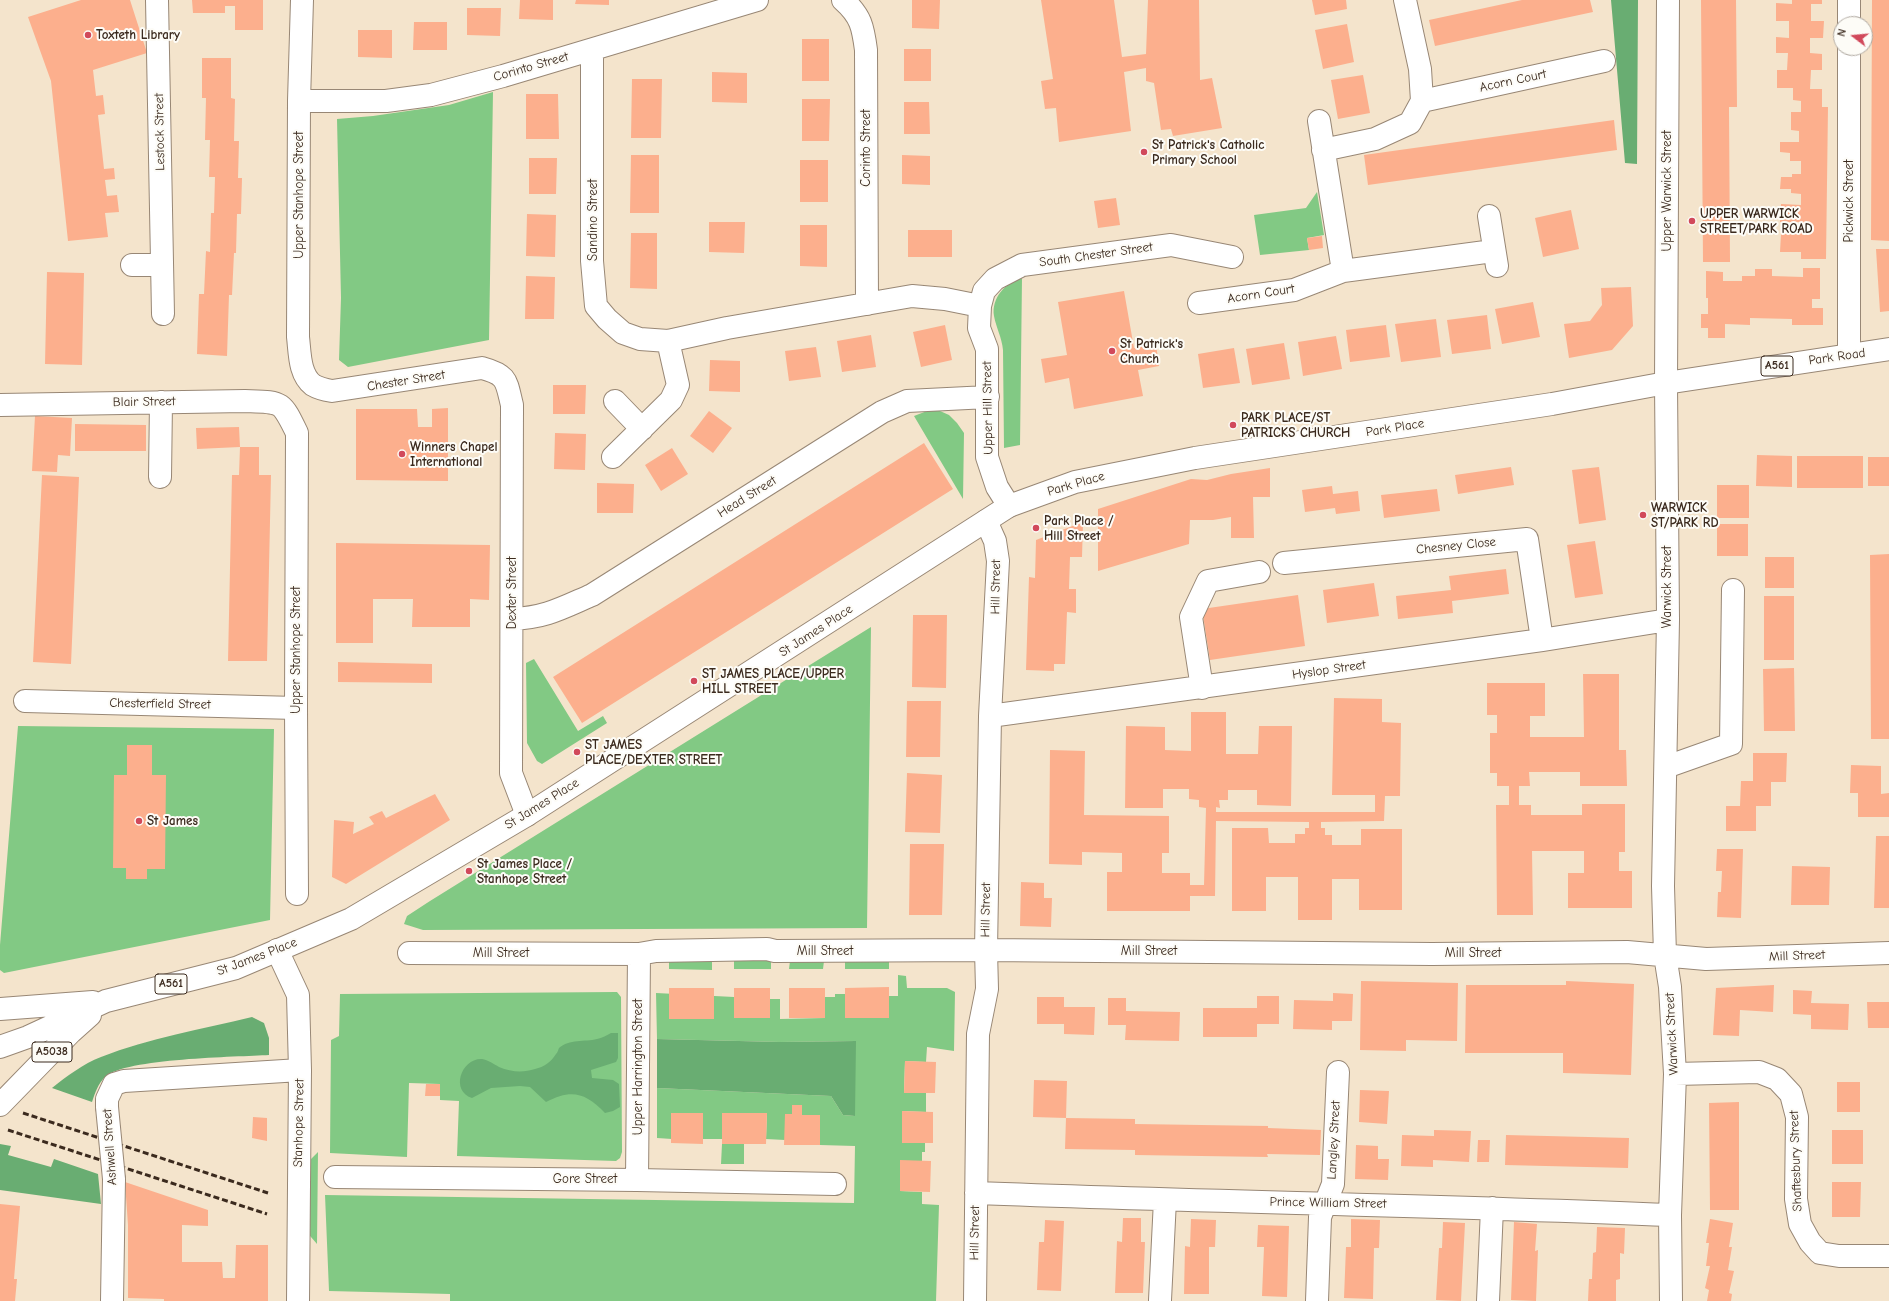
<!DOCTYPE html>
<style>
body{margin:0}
#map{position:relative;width:1889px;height:1301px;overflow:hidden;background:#f4e4cc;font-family:"Comic Neue",sans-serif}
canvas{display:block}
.north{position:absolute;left:1833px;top:16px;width:40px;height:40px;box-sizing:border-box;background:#fdfcf7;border:1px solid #afa8a0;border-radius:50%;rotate:286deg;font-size:11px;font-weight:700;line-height:16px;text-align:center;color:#3b2a1e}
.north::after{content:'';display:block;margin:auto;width:14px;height:18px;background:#d1495b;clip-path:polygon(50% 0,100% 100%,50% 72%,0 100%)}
</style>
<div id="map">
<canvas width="1889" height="1301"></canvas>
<div class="north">N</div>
</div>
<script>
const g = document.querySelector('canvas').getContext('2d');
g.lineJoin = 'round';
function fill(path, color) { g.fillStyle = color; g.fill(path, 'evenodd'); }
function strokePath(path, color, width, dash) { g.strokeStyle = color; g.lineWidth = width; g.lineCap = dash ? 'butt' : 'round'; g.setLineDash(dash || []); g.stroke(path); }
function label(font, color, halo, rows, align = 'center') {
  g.font = font + ' "Comic Neue",sans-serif'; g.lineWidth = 4; g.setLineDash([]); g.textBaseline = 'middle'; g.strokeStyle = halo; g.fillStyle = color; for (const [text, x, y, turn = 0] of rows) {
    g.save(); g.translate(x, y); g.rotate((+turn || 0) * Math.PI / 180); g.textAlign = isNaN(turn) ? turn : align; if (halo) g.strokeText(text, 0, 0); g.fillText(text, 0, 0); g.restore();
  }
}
const green = new Path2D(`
 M493,92L489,340L348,367L339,360L341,298L337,119L373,116L449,105Z
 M1317,192L1324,235L1307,238L1309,250L1260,255L1254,215L1306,208Z
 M1022,278L1020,445L1004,448L1003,350C1002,338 996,327 994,316C991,298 1006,282 1022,278Z
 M927,411H940L949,415L957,423L964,433L963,499L914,416Z
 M871,627L867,928L423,930L404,924L407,916L430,901Z
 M534,659L578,731L603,716L607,723L542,764L537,761L527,743L526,663Z
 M18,726L274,729L270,920L4,973L0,970V945Z
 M845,960L889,961V969H845Z
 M669,961L712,962V970L669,969Z
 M734,961H771V969H734Z
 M790,961H824L823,969H789Z
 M898,975L906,976L907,988H947L955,992L954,1051L927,1047L926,1062L905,1061L904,1092L926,1093V1112L902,1111V1142L925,1143V1152H922V1161H900V1191L922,1192V1204L939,1205L936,1301H450V1294L329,1291L325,1195L854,1203L855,1146L820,1145V1115H802V1105H792V1114L785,1115V1140L766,1139L767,1114L722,1139H703V1113H672V1139L657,1138V1088L831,1096L843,1115L855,1116V1041L780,1042L657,1039L656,993L734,997V1018H770V999H780V1019L825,1018V997H835V994H845V1018H889V996H898Z
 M617,992L621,997L622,1152L620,1158L616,1161L457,1156L459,1101L440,1100V1084L409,1083L407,1157L330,1153L331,1040L339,1036L340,994Z
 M722,1144H744V1164H721Z
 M318,1152L317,1244L305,1230L306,1164Z`);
const forest = new Path2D(`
 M1611,0H1638L1637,164L1625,163Z
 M252,1017L264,1023L269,1038V1055C237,1057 125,1058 105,1077C98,1084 95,1093 92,1102L52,1088C67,1076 83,1064 101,1057C149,1038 202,1029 252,1017Z
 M611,1033H618V1058L616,1062L591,1070L592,1078L613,1080L619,1084L620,1107L613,1111L605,1113C585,1092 571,1089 546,1102L530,1087L520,1086L491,1088L472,1098C450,1091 461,1058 482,1059C488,1060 494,1064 499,1067C511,1072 523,1073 535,1069C544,1067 551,1062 556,1054C558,1052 558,1050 559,1048C569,1039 585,1042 597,1039C602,1038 607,1035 611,1033Z
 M657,1039L780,1042L856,1041L855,1116L843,1115L831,1096L657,1088Z
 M0,1144L11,1146L8,1155L51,1167L54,1159L98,1174L101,1204L0,1190Z`);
const building = new Path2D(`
 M81,0H130L147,53L93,70L96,96L103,95L105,114L98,115L104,169L114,168L115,179L105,180L107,196L117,195L119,212L105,213L108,237L68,241L51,81L28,17Z
 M192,0H263V30H235V6H225V13H193Z
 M520,0H553V20L519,19Z
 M576,0H609V5L575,4Z
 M912,0H940L939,29L912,28Z
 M1041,0H1114L1122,57L1146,54L1148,0H1199L1200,80L1212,78L1222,128L1173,136L1171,129L1161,130L1154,83L1146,81V68L1124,72L1131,131L1059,142L1056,108L1045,109L1041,81L1053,79Z
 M1312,0H1346L1347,9L1315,15Z
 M1522,0H1590L1593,12L1435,46L1429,20Z
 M1701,0H1736L1737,107H1729L1730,262H1703Z
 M1792,0H1822V4H1811V21H1824L1823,38H1810V53L1822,54V70H1811L1810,89H1822V107H1828L1826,259H1801V252H1780L1781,234H1800V222H1780L1781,204L1801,205V194L1791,193V189H1780L1781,177H1792V174H1801V161H1790V153L1780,152V142H1799V131L1791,130V112H1801V101L1793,100V88H1777V70H1787L1788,53H1776V37L1789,38V21H1776V3L1792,4Z
 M1872,0H1889V241L1871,240Z
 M467,8H501L500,36L467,35Z
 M414,22H447V50H413Z
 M1347,24L1354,62L1323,69L1315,30Z
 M358,30H392V58L358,57Z
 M802,39H829V81H802Z
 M904,49H931V81H904Z
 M202,58H231V98L235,99L234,141H239L238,178H242L241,214H237L236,253H234L232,295H229L227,356L197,354L199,294H204L206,251L210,252L211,213H214L215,177H209L210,140H205L206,98H202Z
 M712,72L747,73V103L712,102Z
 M1363,75L1370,113L1338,119L1331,80Z
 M632,79H662L661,138H631Z
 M526,94H558L559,139H526Z
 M802,99H830L829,141H802Z
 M904,102H929L930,134H904Z
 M1614,120L1617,150L1368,185L1364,155Z
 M631,155H659V213H630Z
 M902,155L930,156V185L902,184Z
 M529,158H557L556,194H529Z
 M800,160H828V202H800Z
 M1116,198L1120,225L1098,228L1094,201Z
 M1571,210L1579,249L1543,257L1535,218Z
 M527,214L556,215L555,257L526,256Z
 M709,222H745L744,253L709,252Z
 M800,225H827V267L800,266Z
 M908,230H952V257H908Z
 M631,233H657V289L630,288Z
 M1322,236L1323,248L1309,250L1307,238Z
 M1876,249H1889V311L1880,312Z
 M1803,268H1820V299H1812V308H1823V325H1792V319L1750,318V325L1725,324V338H1708V328H1701V314H1708V298H1706V271L1723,272V281H1742V276H1755V269H1772V276L1803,277Z
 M47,272L84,273L82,365L45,364Z
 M526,276L555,277L554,319H525Z
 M1631,287L1633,326L1612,350L1569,358L1564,324L1590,321L1602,305L1601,288Z
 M1124,291L1134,348L1156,344L1159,366L1138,370L1143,396L1074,409L1069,378L1045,383L1041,359L1067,355L1058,302Z
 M1533,302L1540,337L1502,344L1495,309Z
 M1487,315L1491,349L1452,354L1447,320Z
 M1436,319L1441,357L1401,362L1395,324Z
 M945,325L952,360L921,367L913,332Z
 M1386,325L1390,357L1350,362L1346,330Z
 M871,335L876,367L842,372L837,341Z
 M1336,336L1342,369L1303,376L1298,342Z
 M1284,343L1290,379L1252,385L1246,349Z
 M816,347L821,377L789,381L785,351Z
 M1234,348L1240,383L1203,388L1198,354Z
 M710,360L740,361V392L709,391Z
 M553,385H586L585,414H553Z
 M448,408V481L356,480V409H417L418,427H432V409Z
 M709,411L732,428L713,453L690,436Z
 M35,416L72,418L70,456L58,455L57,472L32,471Z
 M75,424L146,425V451H75Z
 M239,427L240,447L197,449L196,428Z
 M555,433L586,434L585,470L554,469Z
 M924,443L953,489L582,723L553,677Z
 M240,447H259V475H271L267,661H228L232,475H239Z
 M672,448L688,474L661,491L645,465Z
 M1757,455L1792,456V487L1756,486Z
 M1797,456H1863V488H1797Z
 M1868,457H1889V486H1868Z
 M1511,467L1514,485L1458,494L1455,475Z
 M1599,467L1606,520L1579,524L1572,470Z
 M1270,468V497H1253L1254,538H1231V517L1213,520H1190L1189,544L1098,571V509L1191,479L1207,480L1231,474Z
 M42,475L79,477L71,664L33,662Z
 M597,483L634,484L633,513H597Z
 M1717,485H1749V518H1717Z
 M1332,486L1333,494L1358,491L1360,511L1336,514L1335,508L1305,512L1302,490Z
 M1437,489L1440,511L1384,518L1381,495Z
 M1083,522L1082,557H1070L1069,589H1076V613L1067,612L1065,664H1054V671L1026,670L1029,577L1035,578L1036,540Z
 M1717,524H1748V556H1717Z
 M1595,541L1603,594L1575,598L1567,545Z
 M336,543L490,545L489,600L470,599V627H412L413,599H373V643H336Z
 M1889,554V739H1871L1870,555Z
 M1765,557H1794V588H1765Z
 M1506,569L1509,594L1452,601L1453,613L1398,619L1396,596L1451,590L1449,576Z
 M1374,583L1379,616L1327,623L1323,590Z
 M1298,595L1305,646L1210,660L1202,609Z
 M1764,596H1794V660H1764Z
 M913,615H947L946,688L912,687Z
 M338,662L432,664V683L338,682Z
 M1794,668L1795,731H1764L1763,669Z
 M1583,674H1619V750H1626L1627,786H1580V772H1529L1530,786H1519V805H1531V815H1582V804H1625V852H1619V871H1632V908H1568V873H1584V851H1532L1533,915H1497L1496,805H1509V786H1497V773H1490V733H1497V715H1487V683H1545V716H1530V737H1584Z
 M1334,698L1382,699V722L1401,723L1400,796H1385L1384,821L1321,822V828H1325V835H1332V845H1361V829H1402V910H1359V879H1332V920H1298V877H1266V911H1232V828H1268L1269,843H1295V834H1305V828H1309V822L1216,821L1215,896H1190V911H1107V872H1122V853L1082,852V865L1049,864L1050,750L1085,751L1084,815L1169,816V853H1162V873H1190V885H1204L1206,808L1199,807V800L1189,799V789H1163V808H1125L1126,726L1165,727V750L1191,751V712H1226V754H1258L1259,726H1292L1291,806L1257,805V790H1228V800H1219L1220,808L1216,807V812H1375V795H1332Z
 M907,701H941L940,757H906Z
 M127,745H152V775H166L165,869H147V879H126V868H113L114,775H127Z
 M1753,753H1787L1786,782H1771V806H1756V831H1726V806H1740L1741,781H1753Z
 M1851,765L1881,766V794L1889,793V817H1858V793H1850Z
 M907,773L942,775L940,833L905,832Z
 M435,794L450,820L346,884L332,877L334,820L354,822L353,834L374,824L369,817L382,811L386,818Z
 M1876,836H1889V908H1874Z
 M910,844H944L942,915H909Z
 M1717,849H1743L1741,918L1717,917L1718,892H1721L1722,871H1716Z
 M1792,866L1830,867L1829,905H1791Z
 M1021,882L1044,883V898H1052L1051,927L1020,926Z
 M1361,981L1458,983L1457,1041L1406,1040V1051L1360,1050Z
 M1566,981L1634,984L1631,1075L1563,1073V1053H1465L1466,985H1566Z
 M1774,985L1773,1012L1740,1010L1739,1036L1713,1035L1716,988Z
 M889,987V1018H845V988Z
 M669,988H714V1019H669Z
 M734,988H770V1018H734Z
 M789,988H825V1018H789Z
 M1793,990L1812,991L1811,1003L1849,1004L1848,1030L1811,1029V1015L1793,1014Z
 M1333,993L1353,994L1352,1021H1332V1030L1293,1029L1294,1000L1333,1001Z
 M1257,996H1279V1024H1257V1037H1203V1008H1257Z
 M1037,997H1064V1007H1095L1094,1035L1064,1034V1024H1037Z
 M1108,998H1126V1011L1180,1012L1179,1041L1125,1040L1126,1025H1108Z
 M1867,1002H1889V1028H1868Z
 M905,1061L936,1062L935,1093H904Z
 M1034,1080L1067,1081L1066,1118L1033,1117Z
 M1837,1082H1860V1112H1837Z
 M426,1084H440V1096H425Z
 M1360,1090L1389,1091L1387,1124L1359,1122Z
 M1739,1102V1210H1710L1709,1103Z
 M792,1105H802V1115H820V1145H784L785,1114H792Z
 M902,1111L933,1112V1143H902Z
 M671,1113H703V1144L671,1143Z
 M722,1113H767L766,1144H722Z
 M253,1117L267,1118V1141L252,1138Z
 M1066,1118L1135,1119V1124L1268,1126V1128L1321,1130L1320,1155L1267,1154L1268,1157L1135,1155V1150L1065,1149Z
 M1434,1130L1471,1131L1469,1162L1433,1160V1167L1401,1166L1402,1135L1434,1136Z
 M1832,1130H1863V1164H1832Z
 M1506,1135L1629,1138L1628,1168L1505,1165Z
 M1478,1140H1490L1489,1162H1477Z
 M1356,1145L1378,1146V1159H1389L1388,1180L1355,1179Z
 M900,1160L931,1161L930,1192L900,1191Z
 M125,1182L208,1210V1226L182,1225V1262H222L223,1278H235L236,1245H268V1301H164V1299L128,1298V1225Z
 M1832,1182H1861L1860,1217H1832Z
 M0,1204L20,1206L14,1279H17L15,1301H0Z
 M1123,1218H1141V1242H1145L1143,1293H1115L1117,1241L1122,1242Z
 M1191,1219L1216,1220L1215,1247H1209V1294H1184L1185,1246L1190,1247Z
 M1351,1219L1380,1220L1379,1248H1374L1373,1299L1344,1298L1346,1247H1351Z
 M1710,1219L1733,1223L1729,1247H1732L1728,1270L1734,1271L1729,1293L1732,1294L1731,1301H1707L1709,1290L1705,1288L1710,1266H1706L1709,1243H1706Z
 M1045,1220L1064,1221L1061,1291L1037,1290L1039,1242H1044Z
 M1443,1222L1465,1223L1461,1301L1436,1300L1439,1248H1442Z
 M1514,1222L1537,1224L1535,1251L1538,1250L1536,1301L1511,1300Z
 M1258,1225L1289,1226L1287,1297L1262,1296L1264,1247H1257Z
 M1597,1227L1625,1228L1624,1254L1620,1253V1279L1616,1280V1301H1588L1589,1279H1592L1593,1253L1596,1252Z`);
const street = new Path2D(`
 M157,0L163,314
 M302,0L299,101L298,337C300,353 299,374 313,385C318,388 326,390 332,391L482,368C508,375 506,381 512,405L511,773L527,815
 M843,0C861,16 863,27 866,50L867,304
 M1849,24V0
 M592,50V261L596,306L607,319L623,333L640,339L668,341L727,328L912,296L945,299L980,306
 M299,101H386L431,95L503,76L757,0
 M1422,101L1604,61
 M1319,121L1343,271
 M1323,150L1375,139L1410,123L1422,101L1420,69L1405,0
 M1489,216L1497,266
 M132,265H162
 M1199,303L1294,290L1343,271L1493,251
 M1849,355V48
 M1666,383L1668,620L1663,886L1665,955L1670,987L1675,1074L1670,1215L1671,1301
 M615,401L642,429
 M0,405L245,401C282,402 281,400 297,433L296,708L297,894
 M613,457L671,400L678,385L668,341
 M160,477L161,402
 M1009,506L997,487L987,457V349L979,328L980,306L984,291L995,279L1022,265L1171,245L1232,257
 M1284,563L1527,539L1542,640
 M512,619C545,618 562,608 592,595L882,412L907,401L988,397
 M1202,688L1191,617L1208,581L1259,572
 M25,701L296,708
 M990,716L1542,640L1668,620
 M1666,767L1731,744L1733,590
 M277,950L298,995L300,1070L298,1301
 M409,953L639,954L656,951L767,949L775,951L986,950L1432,954L1627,952L1706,959L1889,953
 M1675,1074L1759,1072L1777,1079L1791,1094L1797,1117L1796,1199L1800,1224L1810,1242L1820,1253L1839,1256H1889
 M107,1107V1099L114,1084L124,1081L300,1070
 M335,1177L637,1180L835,1184
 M637,1180L639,954
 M976,1193C1207,1202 1439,1205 1670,1215
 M1160,1300L1165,1200
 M112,1301L114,1179
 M975,1301L978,1034L987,989L986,950L990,716L998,561L995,541L986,521
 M1317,1301L1320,1217L1333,1184L1338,1072
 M1488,1301L1492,1208`);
const secondary = new Path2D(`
 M1666,383L1668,0`);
const highway = new Path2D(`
 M0,1009L93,1002
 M0,1047L28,1037L106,1001L236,968L351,919L527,815L1009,506L1075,482L1195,458L1552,404L1666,383L1889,349
 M0,1105L71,1032L90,1015`);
const rail = new Path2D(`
 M23,1113L268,1193
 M8,1130L267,1214`);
const streetBridge = new Path2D(`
 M107,1107L114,1179`);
const markers = [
 [88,35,4,"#d1495b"],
 [1144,152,4,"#d1495b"],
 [1692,221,4,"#d1495b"],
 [1112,351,4,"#d1495b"],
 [1233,425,4,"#d1495b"],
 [402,454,4,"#d1495b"],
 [1643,515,4,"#d1495b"],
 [1036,528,4,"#d1495b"],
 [694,681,4,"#d1495b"],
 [577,752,4,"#d1495b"],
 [139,821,4,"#d1495b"],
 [469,871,4,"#d1495b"]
];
const shields = [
 [1777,366,32],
 [171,984,32],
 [52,1052,40]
];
const shieldNames = [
 ["A561",1777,366],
 ["A561",171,984],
 ["A5038",52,1052]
];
const poiNames = [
 ["Toxteth Library",96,35],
 ["St Patrick's Catholic",1152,145],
 ["Primary School",1152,160],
 ["UPPER WARWICK",1700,214],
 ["STREET/PARK ROAD",1700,229],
 ["St Patrick's",1120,344],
 ["Church",1120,359],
 ["PARK PLACE/ST",1241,418],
 ["PATRICKS CHURCH",1241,433],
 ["Winners Chapel",410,447],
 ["International",410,462],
 ["WARWICK",1651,508],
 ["ST/PARK RD",1651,523],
 ["Park Place /",1044,521],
 ["Hill Street",1044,536],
 ["ST JAMES PLACE/UPPER",702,674],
 ["HILL STREET",702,689],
 ["ST JAMES",585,745],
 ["PLACE/DEXTER STREET",585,760],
 ["St James",147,821],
 ["St James Place /",477,864],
 ["Stanhope Street",477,879]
];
const streetNames = [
 ["Corinto Street",531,67,-16],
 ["Acorn Court",1513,81,-12],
 ["Lestock Street",160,132,-91],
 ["Corinto Street",866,148,-90],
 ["Upper Warwick Street",1667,191,-90],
 ["Upper Stanhope Street",299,195,-90],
 ["Pickwick Street",1849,201,-90],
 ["Sandino Street",593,220,-90],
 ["South Chester Street",1096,255,-8],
 ["Acorn Court",1261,294,-9],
 ["Park Road",1837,357,-8],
 ["Chester Street",406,381,-9],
 ["Blair Street",144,402,-1],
 ["Upper Hill Street",988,408,-91],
 ["Park Place",1395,428,-9],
 ["Park Place",1076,484,-16],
 ["Head Street",747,497,-32],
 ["Chesney Close",1456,546,-6],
 ["Hill Street",996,587,-89],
 ["Warwick Street",1667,587,-90],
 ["Dexter Street",512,593,-90],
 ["St James Place",816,631,-33],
 ["Upper Stanhope Street",296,650,-90],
 ["Hyslop Street",1329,670,-8],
 ["Chesterfield Street",160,704,1],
 ["St James Place",542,804,-32],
 ["Hill Street",986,910,-89],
 ["Mill Street",825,951],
 ["Mill Street",1149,951],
 ["Mill Street",501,953],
 ["Mill Street",1473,953],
 ["Mill Street",1797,956,-2],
 ["St James Place",257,957,-21],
 ["Warwick Street",1672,1034,-93],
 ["Upper Harrington Street",638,1067,-90],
 ["Stanhope Street",299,1123,-89],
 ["Langley Street",1334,1140,-87],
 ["Ashwell Street",110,1147,-94],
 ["Shaftesbury Street",1796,1161,-92],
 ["Gore Street",585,1179],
 ["Prince William Street",1328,1203,1],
 ["Hill Street",975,1233,-89]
];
fill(green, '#82c984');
fill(forest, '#69ad72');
fill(building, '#fcaf8d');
strokePath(street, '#988775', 24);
strokePath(secondary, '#988775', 24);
strokePath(highway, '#988775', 24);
strokePath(street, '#fff', 22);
strokePath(secondary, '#fff', 22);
strokePath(highway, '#fff', 22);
strokePath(rail, '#3b2a1e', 3, [6, 3]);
strokePath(streetBridge, '#988775', 24, []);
strokePath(streetBridge, '#fff', 22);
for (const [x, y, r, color] of markers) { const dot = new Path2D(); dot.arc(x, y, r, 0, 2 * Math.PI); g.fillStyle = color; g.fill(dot); strokePath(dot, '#fdfcf7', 1.5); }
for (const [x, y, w] of shields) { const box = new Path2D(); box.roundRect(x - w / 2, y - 10, w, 20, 3); g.fillStyle = '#fdfcf7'; g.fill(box); strokePath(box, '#3b2a1e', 1); }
label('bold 12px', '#3b2a1e', null, shieldNames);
label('bold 13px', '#3b2a1e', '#fdfcf7', poiNames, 'left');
label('13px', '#3b2a1e', '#fdfcf7', streetNames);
</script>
